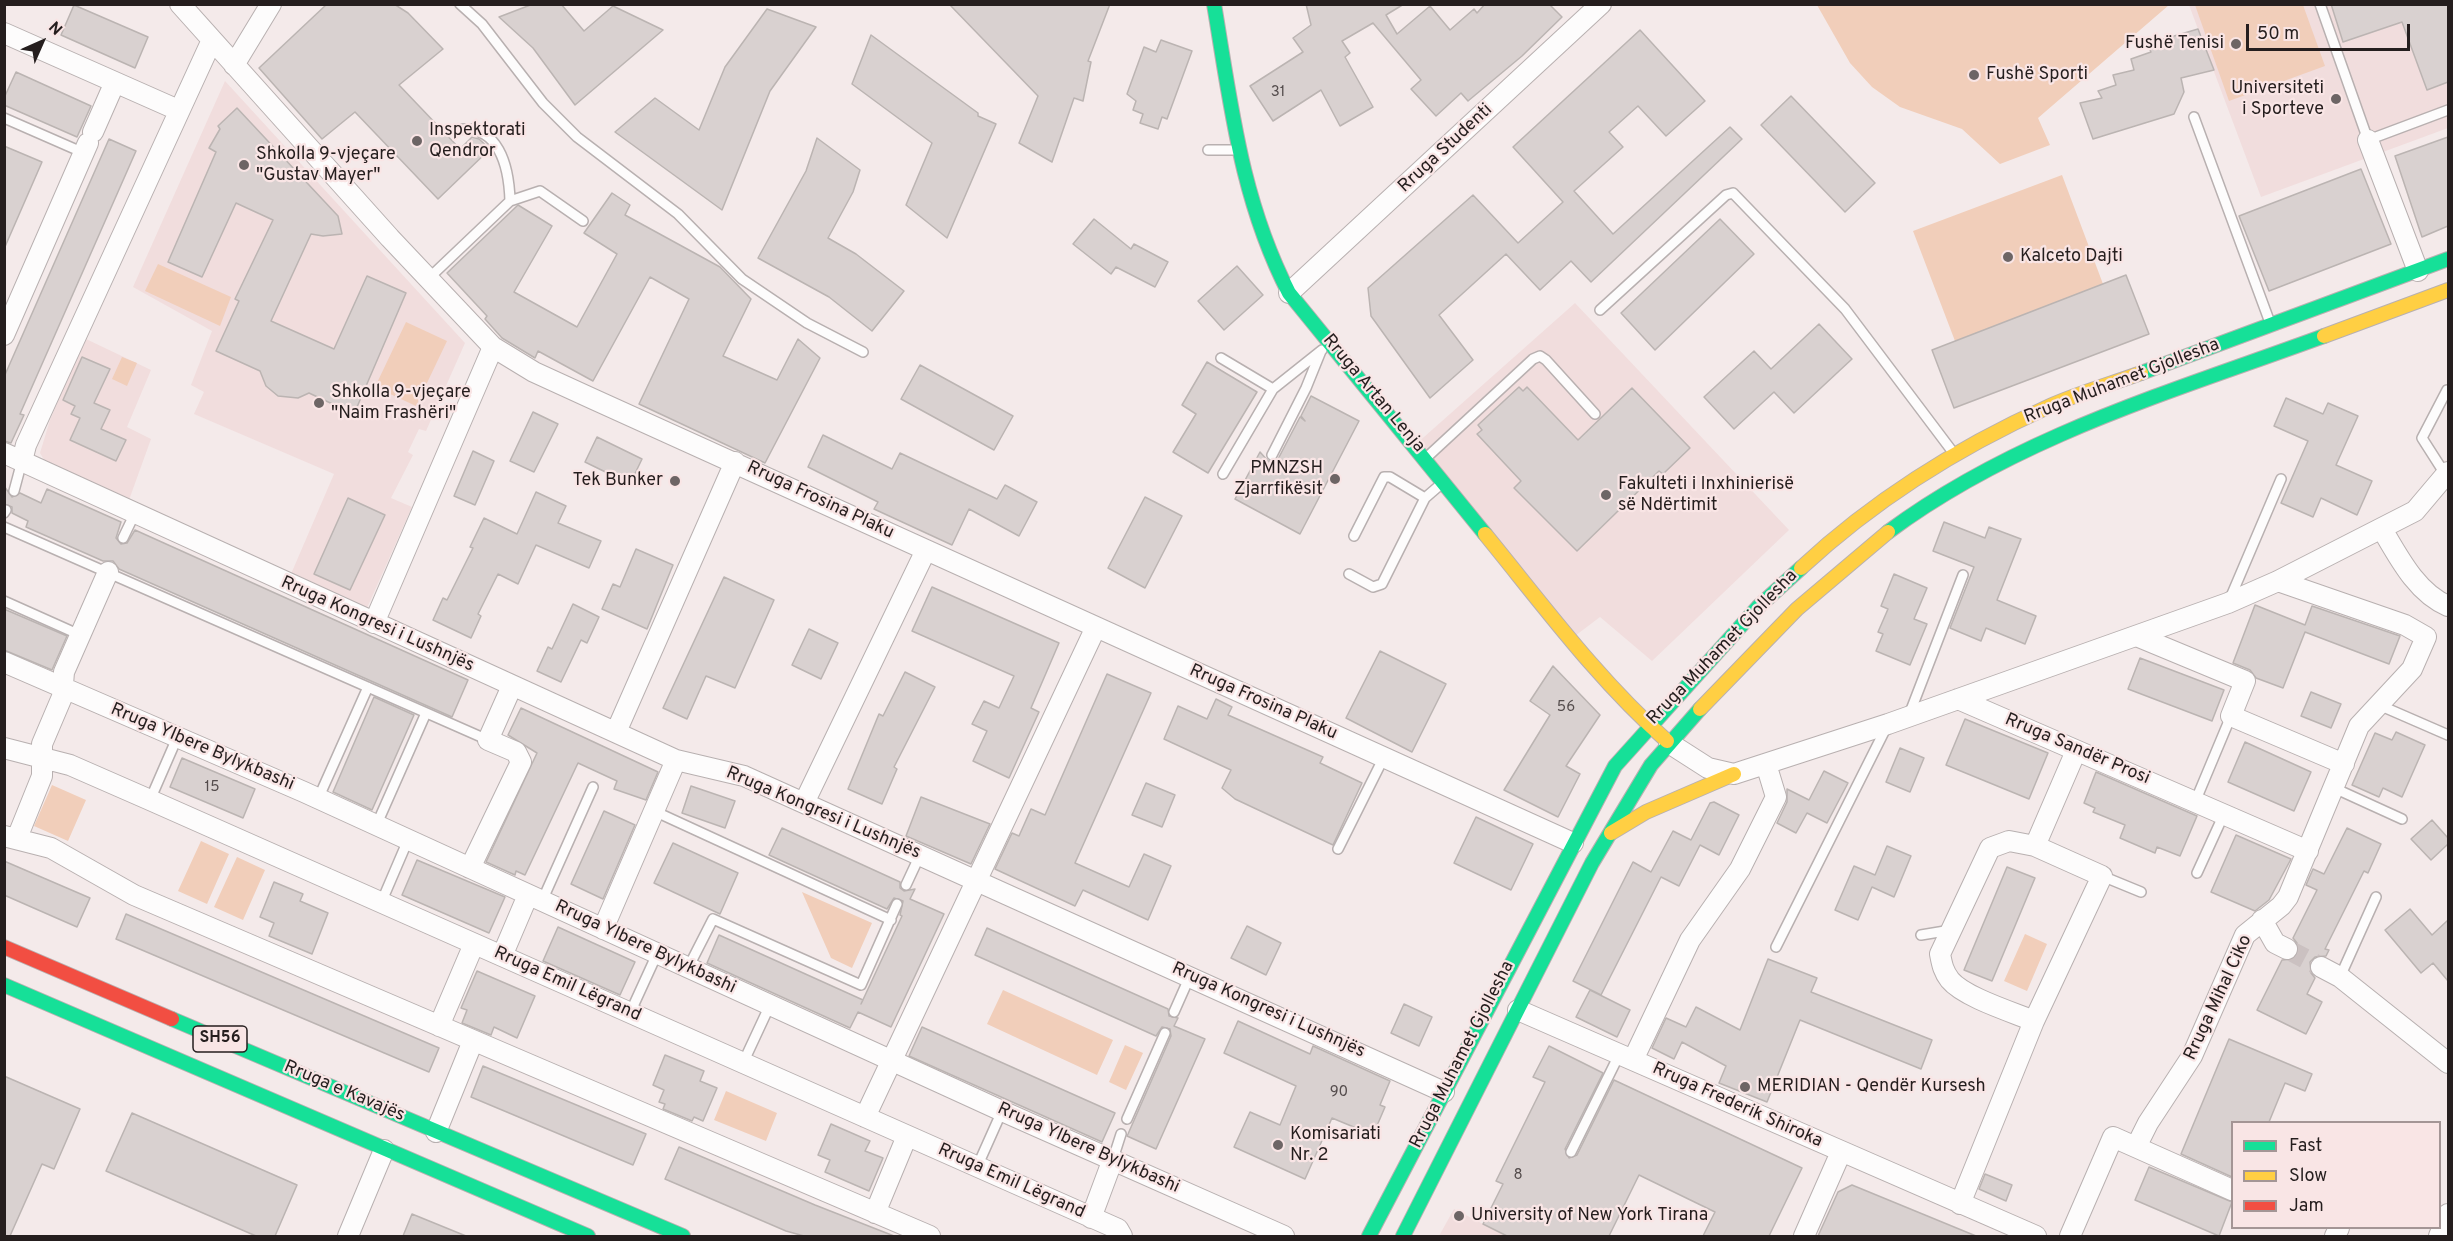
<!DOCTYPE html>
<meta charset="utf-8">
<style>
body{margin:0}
#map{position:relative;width:2453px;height:1241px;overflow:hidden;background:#f4eaea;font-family:Overpass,sans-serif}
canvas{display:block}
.frame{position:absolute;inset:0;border:6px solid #251e1e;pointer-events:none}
.legend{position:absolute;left:2231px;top:1121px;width:210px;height:108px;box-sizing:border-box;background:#f9e5e5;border:2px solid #a49595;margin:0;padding:8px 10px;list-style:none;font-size:18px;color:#251e1e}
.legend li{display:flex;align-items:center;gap:12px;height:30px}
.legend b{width:30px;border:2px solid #a49595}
.north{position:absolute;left:12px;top:12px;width:60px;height:60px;-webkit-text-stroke:4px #f9e5e5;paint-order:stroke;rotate:45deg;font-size:16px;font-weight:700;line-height:24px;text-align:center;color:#251e1e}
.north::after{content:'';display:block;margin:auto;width:21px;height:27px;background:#251e1e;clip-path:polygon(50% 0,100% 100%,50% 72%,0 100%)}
.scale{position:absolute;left:2246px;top:24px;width:164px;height:27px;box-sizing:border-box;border:3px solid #251e1e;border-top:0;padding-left:8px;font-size:18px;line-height:21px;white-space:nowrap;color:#251e1e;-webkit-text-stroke:4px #f9e5e5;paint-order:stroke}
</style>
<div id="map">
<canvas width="2453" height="1241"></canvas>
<div class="frame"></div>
<ul class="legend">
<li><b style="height:8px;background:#16e098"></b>Fast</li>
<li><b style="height:8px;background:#ffcf43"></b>Slow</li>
<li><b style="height:8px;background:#f24e42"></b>Jam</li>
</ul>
<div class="north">N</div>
<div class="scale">50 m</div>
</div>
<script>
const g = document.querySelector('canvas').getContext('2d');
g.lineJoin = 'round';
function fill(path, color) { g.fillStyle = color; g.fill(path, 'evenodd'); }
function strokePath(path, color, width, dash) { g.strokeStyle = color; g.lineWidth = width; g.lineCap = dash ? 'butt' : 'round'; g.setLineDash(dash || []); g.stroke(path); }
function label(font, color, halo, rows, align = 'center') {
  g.font = font + ' Overpass,sans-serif'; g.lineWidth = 4.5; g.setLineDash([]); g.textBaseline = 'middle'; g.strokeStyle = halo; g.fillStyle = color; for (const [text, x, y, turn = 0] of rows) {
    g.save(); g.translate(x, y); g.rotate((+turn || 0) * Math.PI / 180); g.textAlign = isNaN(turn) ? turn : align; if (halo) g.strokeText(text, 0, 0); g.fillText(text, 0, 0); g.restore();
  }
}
const built = new Path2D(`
 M2189,5H2448V128L2261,197Z
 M225,81L465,343L426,431L419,429L408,452L413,455L391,498L412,507L367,608L291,574L334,474L194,414L204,392L191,385L212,331L133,287Z
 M1575,303L1789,530L1652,661L1600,617L1571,639L1415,445Z
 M84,338L151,370L127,427L151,439L129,500L46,463L40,453L50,420Z
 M1454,1209L1483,1224L1507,1236H1439Z`);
const green = new Path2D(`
 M1817,5V4L2169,5L2038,118L2050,145L2000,164L1962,129L1900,107L1872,87L1850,63Z
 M2195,5H2303L2325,66L2229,101Z
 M2062,175L2103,284L1955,341L1913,231Z
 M158,264L231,297L220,326L145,291Z
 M406,322L447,341L416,406L375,387Z
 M122,357L137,363L127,386L112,379Z
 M52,785L86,800L68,841L34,826Z
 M201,841L229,854L207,904L178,891Z
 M237,857L265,870L243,920L214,907Z
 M802,892L872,923L852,968L831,958Z
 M2025,934L2047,944L2027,991L2004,981Z
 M1003,990L1113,1040L1097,1075L987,1024Z
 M1125,1045L1143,1053L1126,1090L1109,1082Z
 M726,1091L777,1113L766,1141L714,1120Z`);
const building = new Path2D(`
 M327,4H394L408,13L443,49L399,85L460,149L472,137L479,139L490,149L438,199L355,112L322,139L259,68Z
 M533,4H561L584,31L613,6L663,30L575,105L533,48L499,17Z
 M949,4H1110L1088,61L1091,62L1083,101L1074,98L1052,162L1019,143L1038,96Z
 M1306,4H1404L1386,15L1397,34L1430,6L1450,30L1474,9L1477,13L1485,4H1549L1562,17L1522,56L1468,101L1461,93L1436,116L1411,89L1421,80L1373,23L1342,41L1350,53L1345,57L1373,107L1340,126L1321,90L1273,121L1250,86L1303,52L1293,38L1311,25Z
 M2331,4H2448V82L2427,90L2402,22L2343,42Z
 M74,5L148,37L135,68L61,35Z
 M767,9L816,27L770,91L722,210L615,132L655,98L699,130L725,67Z
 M2198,29L2214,70L2181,78L2184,92L2174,114L2093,139L2080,103L2102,98L2098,91L2116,85L2113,75L2134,70L2131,59L2151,52L2147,44Z
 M1640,30L1705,101L1666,136L1638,106L1609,132L1623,147L1574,191L1613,234L1730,127L1742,139L1591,282L1571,261L1540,290L1506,254L1439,315L1473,360L1430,398L1371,316L1368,288L1473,195L1518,243L1563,202L1513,147Z
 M871,35L978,113V116L996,124L947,238L906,205L932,143L852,84Z
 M1161,40L1192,51L1167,119L1162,117L1158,129L1140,123L1143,114L1133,110L1136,101L1127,94L1144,47L1156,52Z
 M16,72L91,106L77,137L4,105V98Z
 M1791,96L1875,183L1845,212L1761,125Z
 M237,108L338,216L342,234L323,236L311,234L271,321L334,349L367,276L406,293L354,414L309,393L298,398L278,396L266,386L260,371L216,351L239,301L235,299L273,220L236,203L202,277L168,262L216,152L209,148L220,129L218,126Z
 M2448,137V226L2422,237L2395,156Z
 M817,138L860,170L853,192L828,238L856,254L904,291L872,331L829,297L758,258L806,171Z
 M109,139L136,151L20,414L24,415L11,443L4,441V377Z
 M4,146L42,162L4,249Z
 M2361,169L2391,244L2269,291L2239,216Z
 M612,193L630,205L625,215L720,267L751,299L723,356L777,380L798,339L820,358L765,463L639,404L689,299L650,277L593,381L538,351L535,358L502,338L485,319L487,316L447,273L518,205L552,226L514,292L577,327L617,254L584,233Z
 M1094,219L1131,249L1134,244L1168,262L1155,287L1116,267L1111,274L1073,244Z
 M1720,219L1754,254L1655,350L1621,313Z
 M1237,266L1263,295L1224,330L1198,301Z
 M2126,275L2149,334L1954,408L1932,350Z
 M1819,324L1852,359L1794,413L1774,392L1734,429L1704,397L1754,351L1771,369Z
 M82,357L110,369L94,403L110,410L101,429L126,440L116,461L70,440L80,418L71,414L75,406L63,400Z
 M1207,362L1257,392L1208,473L1173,452L1196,414L1182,405Z
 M920,365L1013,416L994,450L901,399Z
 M1519,387L1523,391L1527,387L1578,440L1632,388L1690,448L1663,474L1659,471L1577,551L1514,488L1521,481L1477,434L1482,430L1478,425Z
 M1311,396L1359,421L1300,534L1235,499L1260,452L1268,461H1277L1300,417L1305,421L1301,416Z
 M2286,398L2323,414L2328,403L2358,416L2336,465L2372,481L2357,515L2321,498L2313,517L2281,503L2308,441L2274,426Z
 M533,412L558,424L534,472L510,461Z
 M823,435L892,469L900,453L997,499L1005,485L1037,502L1019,536L969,509L952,545L874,509L878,502L808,467Z
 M597,437L642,459L630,484L585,462Z
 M473,451L494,461L475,505L454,496Z
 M4,486L12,497L20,493L41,503L47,489L121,522L116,538L121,544L127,543L135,530L468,680L452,717L119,569L113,561H103L26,527L28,521L12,513V507L4,504Z
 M536,492L566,506L558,523L601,541L589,568L536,545L518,584L498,574L478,614L481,616L471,638L433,620L443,598L447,600L473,548L470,547L484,518L517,534Z
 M1145,497L1182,516L1145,588L1108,568Z
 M348,498L385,515L350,590L314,574Z
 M1944,522L1985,538L1989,527L2021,539L1997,600L2036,616L2025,644L1986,628L1981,641L1950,628L1974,567L1933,551Z
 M636,549L673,565L647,629L602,609L613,584L620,587Z
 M1894,574L1927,588L1914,619L1927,624L1910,665L1876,651L1883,634L1878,632L1888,609L1881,606Z
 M724,577L774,600L735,688L706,676L687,719L663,708Z
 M932,587L1059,643L1031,708L1039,712L1009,778L973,761L987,731L972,724L984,701L999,708L1014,676L912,631Z
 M573,604L599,617L587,643L581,640L561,682L537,671L548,647L552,649Z
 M2255,605L2305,625L2312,606L2400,636L2389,664L2305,632L2283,688L2256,678L2250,670L2233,663Z
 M4,609L67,636L52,670L4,650Z
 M809,629L838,643L821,679L792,665Z
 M1380,651L1446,684L1412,752L1346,718Z
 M2140,658L2224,690L2212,721L2128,689Z
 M1553,666L1600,715L1566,766L1580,774L1558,817L1504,790L1550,715L1530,701Z
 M905,672L935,687L894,767L897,769L882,804L848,789L879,714L883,716Z
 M1107,674L1151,693L1075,863L1129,887L1144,854L1171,866L1148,920L1083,890L1075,906L995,869L1012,833L1019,836L1031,809L1045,815Z
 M2311,692L2341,704L2331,728L2301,716Z
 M374,697L414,715L372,810L333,792Z
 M1216,699L1232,707L1228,715L1323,757L1320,763L1362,783L1333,845L1235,799L1222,788L1231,770L1164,739L1178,706L1207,719Z
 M521,708L658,772L646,800L614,789L617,781L578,763L525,875L516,871L515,875L486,862L537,753L508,735Z
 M1965,719L2048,753L2029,799L1946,765Z
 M2396,732L2425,745L2402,797L2383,788L2379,797L2352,785L2375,733L2392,740Z
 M2245,742L2311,772L2294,811L2228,782Z
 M1900,748L1924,758L1910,792L1886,782Z
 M182,758L255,789L243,818L170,787Z
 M1824,771L1848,783L1827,823L1807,813L1796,833L1777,823L1787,802V789L1809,800Z
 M2096,772L2197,816L2180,856L2157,847L2155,853L2120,838L2125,825L2093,812L2095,808L2084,803Z
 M1146,783L1175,795L1162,827L1132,815Z
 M691,786L735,801L725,828L682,813Z
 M921,797L990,824L971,864L906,836Z
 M1714,802L1739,815L1719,855L1700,845L1679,886L1661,877L1601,995L1573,981L1633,862L1651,872L1673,831L1691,840L1710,803Z
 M604,811L635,825L603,899L571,884Z
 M1476,817L1533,844L1511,890L1454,863Z
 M2432,820L2448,838V844L2431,860L2411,839Z
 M782,828L900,882V888L904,891L915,889L910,899L944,914L891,1027L858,1012L850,1028L707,963L719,935L863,1000L861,1004L902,916L900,915L903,901L894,898L887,909L769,855Z
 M2347,828L2381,844L2368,873L2364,871L2325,949L2329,950L2326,956L2315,957L2310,962L2311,973L2315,978L2307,994L2322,1002L2306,1034L2257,1010L2282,960L2293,959L2298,954L2297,943L2293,938L2317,890L2306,885L2313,869L2324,874Z
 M2236,835L2291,859L2269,900L2255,911L2211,892Z
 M673,843L738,873L720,914L654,883Z
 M1887,846L1911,856L1894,897L1872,887L1858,920L1835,910L1854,866L1875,875Z
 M417,860L505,897L489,933L402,895Z
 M4,861L90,898L77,927L4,895Z
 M2007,867L2035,878L1992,981L1964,970Z
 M274,882L303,894L300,901L328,913L312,954L269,936L274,923L260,917Z
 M2410,909L2432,935L2448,920V981L2433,963L2421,973L2385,930Z
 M126,914L439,1048L429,1072L116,939Z
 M1247,926L1281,943L1266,975L1231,958Z
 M558,927L635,962L620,995L543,961Z
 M987,928L1168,1009L1169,1016L1178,1018L1174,1026L1205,1039L1156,1149L1127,1136L1128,1134L1171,1036L1170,1029L1162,1027L1156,1036L975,955Z
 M1768,959L1817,978L1811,992L1932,1040L1921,1069L1800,1020L1767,1102L1719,1083L1726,1066L1682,1042L1674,1059L1652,1048L1666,1018L1686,1027L1696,1007L1740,1030Z
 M477,971L535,996L517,1038L494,1027L491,1035L462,1023L467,1010L461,1008Z
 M1590,990L1630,1010L1617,1037L1576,1017Z
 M1404,1004L1432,1017L1419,1046L1391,1033Z
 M1238,1021L1310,1054L1313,1046L1390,1081L1380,1105L1385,1107L1373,1135L1332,1118L1305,1179L1234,1147L1250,1112L1280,1125L1296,1086L1224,1053Z
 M922,1027L1115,1113L1102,1142L909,1056Z
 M2229,1039L2312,1074L2305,1091L2285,1083L2269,1122H2232V1177L2181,1154Z
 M1549,1046L1603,1073L1565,1149L1569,1158L1577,1155L1614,1080L1802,1168L1769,1236H1703L1715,1212L1639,1175L1609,1236H1507L1483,1224L1503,1184L1496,1181L1545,1082L1533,1077Z
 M665,1055L704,1071L700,1081L717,1088L703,1121L694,1117L692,1121L663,1109L665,1104L659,1102L664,1090L653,1085Z
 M483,1066L646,1134L633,1165L471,1097Z
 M4,1076L80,1109L54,1169L42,1164L10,1236H4Z
 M132,1113L297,1185L275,1236H256L106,1171Z
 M831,1124L870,1141L865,1151L883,1158L869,1191L825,1172L830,1160L818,1155Z
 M679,1147L815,1205L894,1236H804L786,1231L665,1179Z
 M2149,1167L2232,1202L2219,1236L2135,1200Z
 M1985,1174L2012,1185L2006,1201L1979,1189Z
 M1852,1185L1976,1236H1818L1838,1192Z
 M412,1214L466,1236H403Z`);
const streetTunnel = new Path2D(`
 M2287,949L2321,967`);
const lane = new Path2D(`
 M460,4L482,24L543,103L577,137L678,214L742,279L807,323L863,352
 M2320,4L2368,140L2448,110
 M2194,117L2269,320
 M4,118L84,153
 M455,130C499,122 509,167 510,201
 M1208,150H1236
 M428,279L510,201L540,191L583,221
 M1600,310L1726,195L1733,193L1845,309L1952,451
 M1221,358L1273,389
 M1272,455L1306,388L1321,351
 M1426,458L1533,359L1540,356L1546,360L1595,414
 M1223,474L1273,389L1322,350
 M2445,474L2422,438L2447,390
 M14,491L22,461
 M4,513L6,510
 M4,527L488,740
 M1354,536L1384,477H1390L1425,498
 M123,538L135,513
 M1349,574L1373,587L1382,584L1425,498L1440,485
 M4,601L80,635
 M2229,601L2281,479
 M2379,705L2448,735
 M1909,715L1963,575
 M2334,788L2402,819
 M318,799L368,687
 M150,800L177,738
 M2195,802L2231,716
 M654,811L891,920
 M376,826L426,713
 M1338,849L1384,757
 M2197,873L2224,814
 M2102,876L2141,892
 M906,885L920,855
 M542,901L593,787
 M381,903L408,840
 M1921,935L1951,930
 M1776,947L1887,726
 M688,968L713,919L861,985L897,904
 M2340,977L2376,897
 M1174,1012L1190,976
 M630,1013L657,954
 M743,1063L770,1005
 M1127,1119L1165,1033
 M1571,1152L1619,1055
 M1113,1159L1121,1134
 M977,1167L1002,1111`);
const street = new Path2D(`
 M180,4L390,238L493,347L534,372L593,399L1573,843
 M4,33L178,110
 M234,65L271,4
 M93,132L115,82
 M2368,140L2418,271
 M1289,293L1601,4
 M4,335L88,143
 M4,453L676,760L744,776L1444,1092
 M22,461L26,445L212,40
 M2382,529C2399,558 2417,593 2448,606
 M374,623L493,347
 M2139,637L2245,681L2231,716L2344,764
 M4,662L304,792L1002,1111L1284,1236
 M1958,699L2308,851
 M616,732L735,462
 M1669,743L1708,768L1734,774L1888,724L2228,603L2278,581L2415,511L2448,472
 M4,748L70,765L150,800L1118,1229L1122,1236
 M804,803L926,550
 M4,836L51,848L134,895L930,1236
 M17,838L42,776V744L62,697L64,672L108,572
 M470,868L521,762L516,752L488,740L512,686
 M2262,920L2275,943L2287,949
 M603,929L676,760
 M502,956L528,895
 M2321,967L2340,977L2448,1063
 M1518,1010L2036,1236
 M2034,1021C2012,1012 1964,997 1950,980C1943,971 1942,964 1940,954L1990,848L2009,841L2035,846
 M439,1026L474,944
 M1633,1060L1690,940L1740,869L1776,797L1766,764
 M865,1117L1096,627
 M436,1132L473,1041
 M2136,1147L2148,1123L2192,1056L2245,935L2281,906L2288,897L2359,726L2412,669L2426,637L2405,625L2278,581
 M1960,1204L2034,1021L2102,876L2035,846L2076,751
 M875,1213L907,1136
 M1091,1218L1113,1159
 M348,1236L384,1150
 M1804,1236L1841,1152
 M2070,1236L2113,1137L2232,1190
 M2335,1236L2339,1228
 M2439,1236L2448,1214`);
const fast = new Path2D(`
 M1214,4C1231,105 1241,200 1289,293L1485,534
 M2141,373L2448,259
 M1888,532C2017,436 2174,391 2324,336
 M4,985L588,1236
 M172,1019L683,1236
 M1369,1236L1615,766L1758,607L1801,568
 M1403,1236L1592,863L1651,765L1700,709`);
const slow = new Path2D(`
 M2324,336L2448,290
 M1485,534C1543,605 1598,680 1667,741
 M1801,568C1873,501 1961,446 2050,406C2079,393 2111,384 2141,373
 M1700,709L1797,609L1888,532
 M1611,833L1646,812L1734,774`);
const jam = new Path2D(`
 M4,947L172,1019`);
const markers = [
 [2236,44,6,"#6d6565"],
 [1974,75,6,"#6d6565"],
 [2336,99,6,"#6d6565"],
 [417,141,6,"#6d6565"],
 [244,165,6,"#6d6565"],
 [2008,257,6,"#6d6565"],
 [319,403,6,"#6d6565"],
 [1335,479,6,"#6d6565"],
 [675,481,6,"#6d6565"],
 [1606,495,6,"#6d6565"],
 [1745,1087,6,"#6d6565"],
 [1278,1145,6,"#6d6565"],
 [1459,1216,6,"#6d6565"]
];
const numberNames = [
 ["31",1278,93],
 ["56",1566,708],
 ["15",212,788],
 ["90",1339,1093],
 ["8",1518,1176]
];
const shields = [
 [220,1039,54]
];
const shieldNames = [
 ["SH56",220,1039]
];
const poiNames = [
 ["Fushë Tenisi",2224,44,"right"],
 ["Fushë Sporti",1986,75],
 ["Universiteti",2324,89,"right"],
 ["i Sporteve",2324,110,"right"],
 ["Inspektorati",429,131],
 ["Qendror",429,152],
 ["Shkolla 9-vjeçare",256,155],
 ["\"Gustav Mayer\"",256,176],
 ["Kalceto Dajti",2020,257],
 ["Shkolla 9-vjeçare",331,393],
 ["\"Naim Frashëri\"",331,414],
 ["PMNZSH",1323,469,"right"],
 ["Zjarrfikësit",1323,490,"right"],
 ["Tek Bunker",663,481,"right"],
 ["Fakulteti i Inxhinierisë",1618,485],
 ["së Ndërtimit",1618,506],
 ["MERIDIAN - Qendër Kursesh",1757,1087],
 ["Komisariati",1290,1135],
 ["Nr. 2",1290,1156],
 ["University of New York Tirana",1471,1216]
];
const streetNames = [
 ["Rruga Studenti",1446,149,-43],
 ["Rruga Muhamet Gjollesha",2122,382,-21],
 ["Rruga Artan Lenja",1373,394,50],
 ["Rruga Frosina Plaku",820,501,25],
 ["Rruga Kongresi i Lushnjës",377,625,24],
 ["Rruga Muhamet Gjollesha",1723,648,-46],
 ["Rruga Frosina Plaku",1263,703,24],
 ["Rruga Ylbere Bylykbashi",202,748,23],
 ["Rruga Sandër Prosi",2077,750,23],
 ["Rruga Kongresi i Lushnjës",823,814,23],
 ["Rruga Ylbere Bylykbashi",645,948,25],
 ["Rruga Emil Lëgrand",567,985,24],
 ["Rruga Mihal Ciko",2219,998,-65],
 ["Rruga Kongresi i Lushnjës",1268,1011,24],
 ["Rruga Muhamet Gjollesha",1463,1055,-63],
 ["Rruga e Kavajës",344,1092,23],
 ["Rruga Frederik Shiroka",1737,1106,24],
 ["Rruga Ylbere Bylykbashi",1088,1149,24],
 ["Rruga Emil Lëgrand",1011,1182,24]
];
fill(built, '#f1dddd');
fill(green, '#f1ceba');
fill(building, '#d9d1d0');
strokePath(building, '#bbb4b2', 1.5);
strokePath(streetTunnel, '#cbc1c1', 20, [20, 10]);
strokePath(lane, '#b8b0b0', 12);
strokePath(street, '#b8b0b0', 22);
strokePath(fast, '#b8b0b0', 16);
strokePath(slow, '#b8b0b0', 16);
strokePath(jam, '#b8b0b0', 16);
strokePath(lane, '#fdfcfc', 9);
strokePath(street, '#fdfcfc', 20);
strokePath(fast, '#16e098', 14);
strokePath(slow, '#ffcf43', 14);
strokePath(jam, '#f24e42', 14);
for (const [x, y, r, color] of markers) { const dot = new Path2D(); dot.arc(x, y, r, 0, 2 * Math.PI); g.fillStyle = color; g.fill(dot); strokePath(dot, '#f9e5e5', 2); }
label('15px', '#544c4c', null, numberNames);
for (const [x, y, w] of shields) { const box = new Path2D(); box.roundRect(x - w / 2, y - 13, w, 26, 4.5); g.fillStyle = '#f9e5e5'; g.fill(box); strokePath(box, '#251e1e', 1.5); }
label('bold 16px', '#251e1e', null, shieldNames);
label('18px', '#251e1e', '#f9e5e5', poiNames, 'left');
label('18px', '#251e1e', '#f9e5e5', streetNames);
</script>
